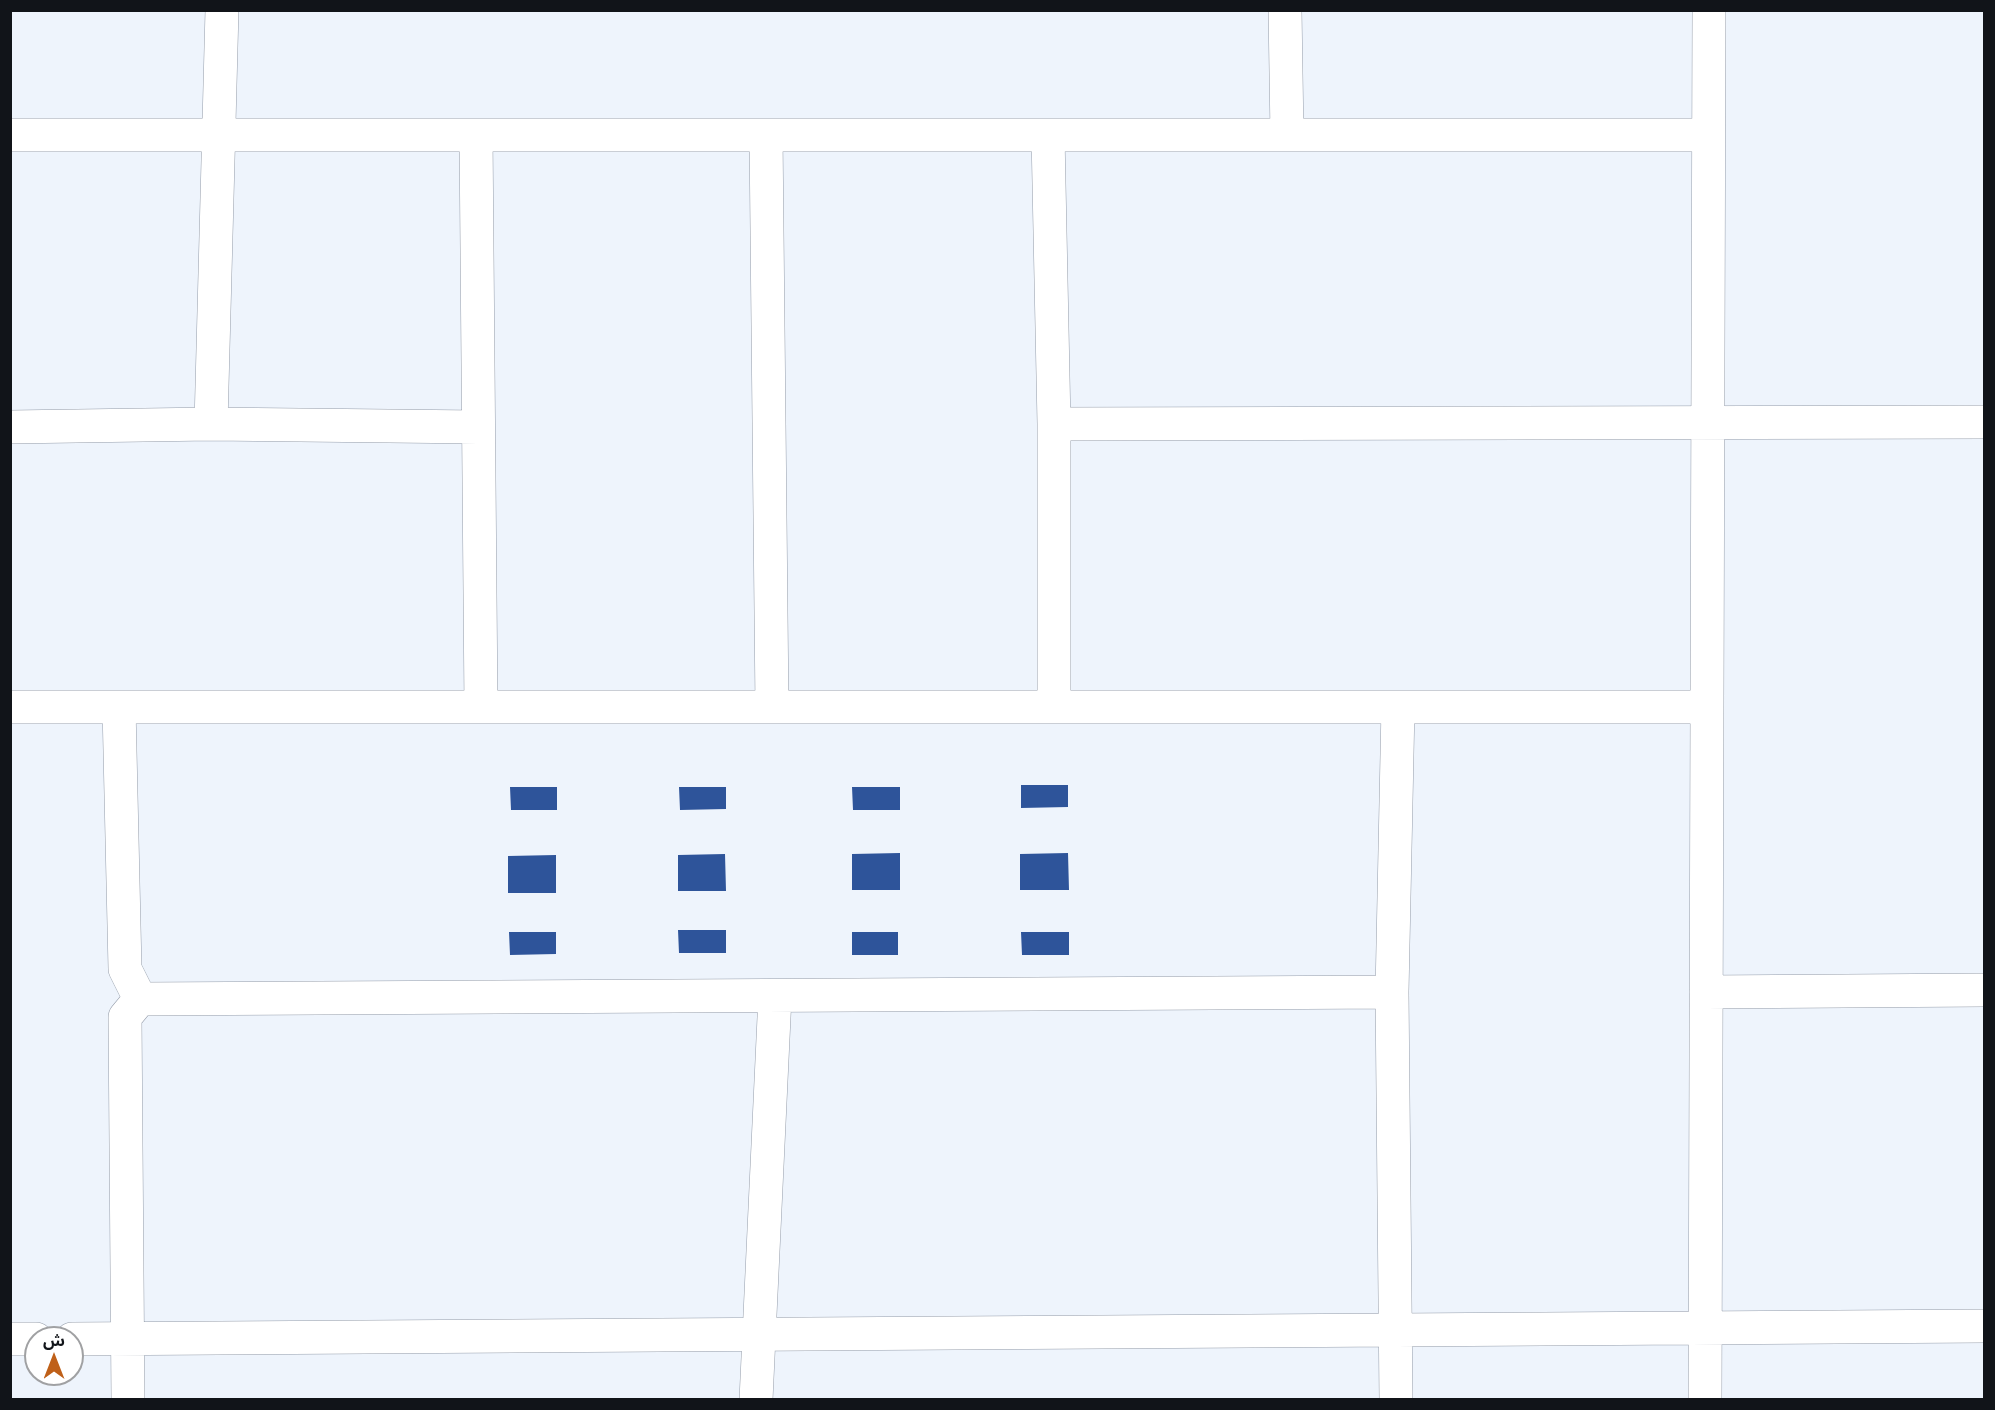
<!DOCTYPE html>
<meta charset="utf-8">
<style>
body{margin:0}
#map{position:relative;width:1995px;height:1410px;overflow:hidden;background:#eef4fc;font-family:Barlow,"Noto Sans Arabic",sans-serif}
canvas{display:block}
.frame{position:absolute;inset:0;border:12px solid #111419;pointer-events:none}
.north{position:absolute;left:24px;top:1326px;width:60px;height:60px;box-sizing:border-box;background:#fff;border:2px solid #a0a1a3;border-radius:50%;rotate:0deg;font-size:16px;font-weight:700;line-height:24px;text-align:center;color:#111419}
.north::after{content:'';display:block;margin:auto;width:21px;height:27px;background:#bf6019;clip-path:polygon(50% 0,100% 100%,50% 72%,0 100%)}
</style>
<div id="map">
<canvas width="1995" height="1410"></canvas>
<div class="frame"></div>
<div class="north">ش</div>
</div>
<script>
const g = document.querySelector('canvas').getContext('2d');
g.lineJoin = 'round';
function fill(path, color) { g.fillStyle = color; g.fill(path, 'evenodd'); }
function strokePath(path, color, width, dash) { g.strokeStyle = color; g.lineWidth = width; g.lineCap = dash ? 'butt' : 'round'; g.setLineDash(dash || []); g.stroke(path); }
const building = new Path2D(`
 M1021,785H1068V807L1021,808Z
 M510,787H557V810H511Z
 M679,787H726V809L680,810Z
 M852,787H900V810H853Z
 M900,853V890H852V854Z
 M1068,853L1069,890H1020V854Z
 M725,854L726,891H678V855Z
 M556,855V893H508V856Z
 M678,930H726V953H679Z
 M509,932H556V954L510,955Z
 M852,932H898V955H852Z
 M1021,932H1069V955H1022Z`);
const minor = new Path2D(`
 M1285,10L1287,135
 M10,135H1708
 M476,135L481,707
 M766,135L772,707
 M1048,135L1054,424V707
 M211,424L222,10
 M1054,424L1984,422
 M10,427L211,424L478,427
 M10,707H1707
 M119,707L125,969L140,999
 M1706,992L1984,990
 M10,1339H36
 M72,1339L1984,1326
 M128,1400L125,1017L140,999L1392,992
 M756,1400L775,996
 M1396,1400L1392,992L1398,707
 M1705,1400L1709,10`);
fill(building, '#2e549a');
strokePath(minor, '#959daa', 34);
strokePath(minor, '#fff', 33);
</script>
